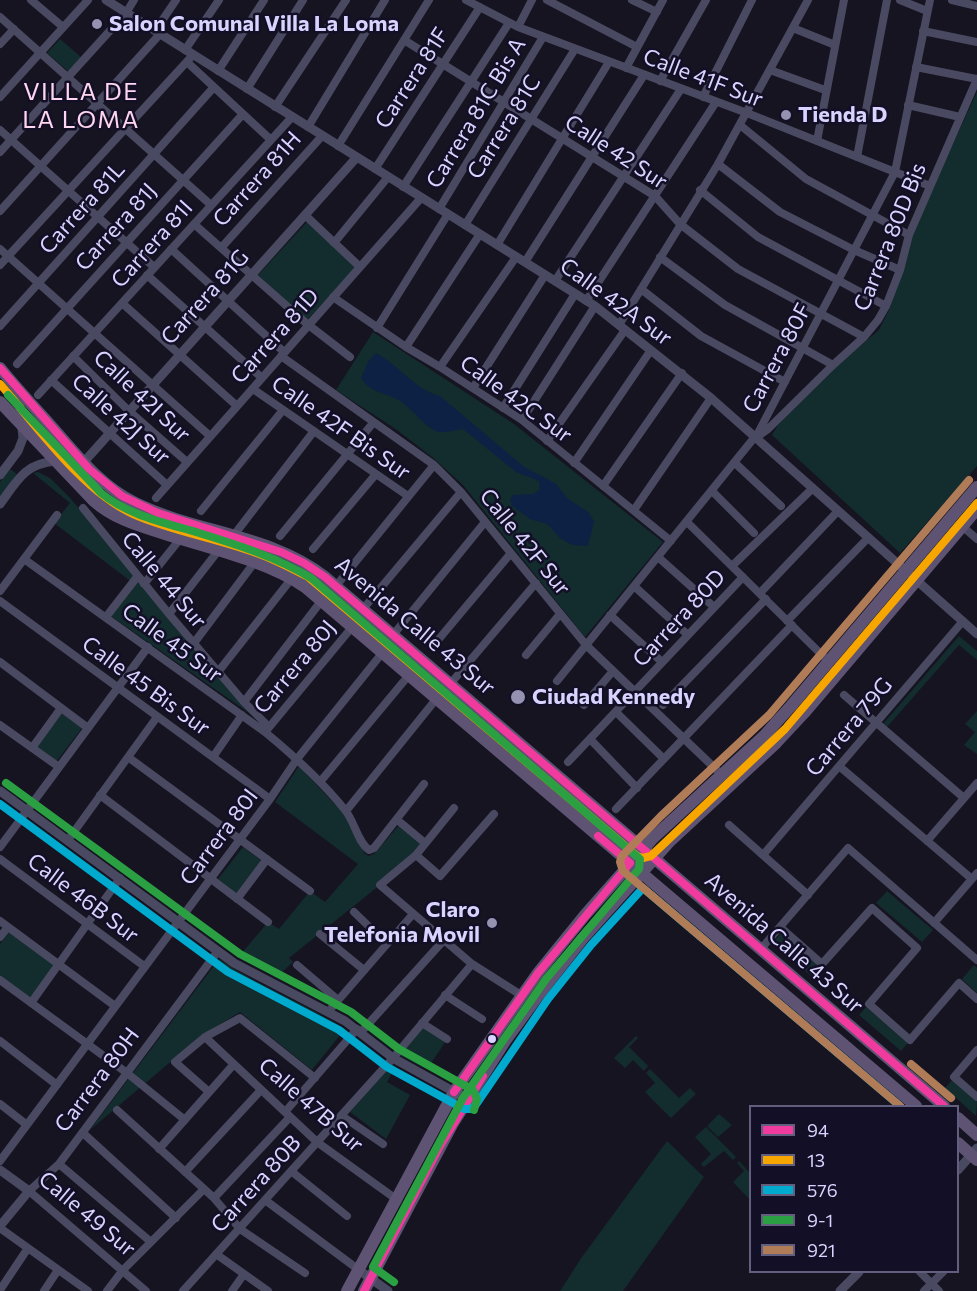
<!DOCTYPE html>
<style>
body{margin:0}
#map{position:relative;width:977px;height:1291px;overflow:hidden;background:#161421;font-family:Commissioner,sans-serif}
canvas{display:block}
.legend{position:absolute;left:749px;top:1105px;width:210px;height:168px;box-sizing:border-box;background:#130f26;border:2px solid #625e7d;margin:0;padding:8px 10px;list-style:none;font-size:18px;color:#d9d4ff}
.legend li{display:flex;align-items:center;gap:12px;height:30px}
.legend b{width:30px;border:2px solid #625e7d}
</style>
<div id="map">
<canvas width="977" height="1291"></canvas>
<ul class="legend">
<li><b style="height:8px;background:#f13a9d"></b>94</li>
<li><b style="height:8px;background:#f7a600"></b>13</li>
<li><b style="height:8px;background:#00a9ce"></b>576</li>
<li><b style="height:8px;background:#2ba043"></b>9-1</li>
<li><b style="height:8px;background:#b07c57"></b>921</li>
</ul>
</div>
<script>
const g = document.querySelector('canvas').getContext('2d');
g.lineJoin = 'round';
function fill(path, color) { g.fillStyle = color; g.fill(path, 'evenodd'); }
function strokePath(path, color, width, dash) { g.strokeStyle = color; g.lineWidth = width; g.lineCap = dash ? 'butt' : 'round'; g.setLineDash(dash || []); g.stroke(path); }
function label(font, color, halo, rows, align = 'center') {
  g.font = font + ' Commissioner,sans-serif'; g.lineWidth = 5; g.setLineDash([]); g.textBaseline = 'middle'; g.strokeStyle = halo; g.fillStyle = color; for (const [text, x, y, turn = 0] of rows) {
    g.save(); g.translate(x, y); g.rotate((+turn || 0) * Math.PI / 180); g.textAlign = isNaN(turn) ? turn : align; if (halo) g.strokeText(text, 0, 0); g.fillText(text, 0, 0); g.restore();
  }
}
const green = new Path2D(`
 M60,39L81,57L68,71L47,53Z
 M977,92V466L900,553L772,435L778,425L824,376L879,330L889,310L917,222Z
 M307,222L356,267L307,320L258,275Z
 M373,332L514,424L663,542L585,637L463,485L432,457L397,430L336,390Z
 M10,469L17,474L0,497V482Z
 M38,472L50,478L70,498L269,727L108,614L133,583L54,523L70,503L33,473Z
 M959,636L977,651V660L959,645L887,727L883,724Z
 M977,711V754L964,745L975,732L965,724Z
 M62,713L82,728L56,762L36,747Z
 M299,766L343,813L365,854L369,856L374,854L401,823L422,840L414,854L380,885L289,958L293,962L279,975L241,954L268,922L279,929L310,891L325,902L358,864L275,802Z
 M243,847L263,862L238,895L218,879Z
 M887,891L933,930L922,942L876,903Z
 M9,932L56,965L31,999L0,977V944Z
 M781,933L820,967L811,976L773,943Z
 M219,959C259,986 304,1003 345,1029L312,1070L240,1012L201,1036L90,1130Z
 M974,965L977,968V993L962,979Z
 M866,1007L908,1043L901,1051L859,1015Z
 M423,1026L446,1041L427,1069L399,1055Z
 M636,1036L638,1038L629,1047L648,1066L644,1071L633,1060L625,1068L614,1058Z
 M392,1064L396,1066L387,1082L410,1095L386,1139L350,1112Z
 M650,1069L679,1098L690,1088L696,1094L671,1118L645,1092L655,1083L646,1073Z
 M952,1080L977,1102L976,1116L945,1088Z
 M719,1114L732,1125L718,1137L707,1126Z
 M706,1127L736,1157L733,1160L724,1151L704,1167L701,1164L711,1154L695,1137Z
 M667,1141L704,1177L623,1291H560L582,1257Z
 M739,1161L750,1173V1200L733,1182L744,1171L737,1163Z`);
const water = new Path2D(`
 M376,353C400,366 414,389 440,396L523,466L556,484L567,498L588,512L594,521L588,546L572,545L560,538L547,524L530,519L512,506L510,499L513,495L533,494L540,490L539,481L516,472L463,429C456,430 446,433 440,432C426,430 412,408 400,401C386,392 371,394 361,378L368,362Z`);
const minor = new Path2D(`
 M31,0L63,27
 M466,0L518,27L747,113L930,186
 M547,0L637,47
 M632,0L657,12
 M900,0L927,11
 M952,0L977,6
 M0,17L211,205
 M518,27L532,0
 M793,28L835,45
 M155,31L176,0
 M923,31L977,42
 M404,40L655,196L680,224L738,269L864,337
 M0,44L14,29
 M185,50L219,0
 M187,62L271,140
 M916,67L977,79
 M626,68L663,0
 M770,70L825,90
 M218,71L264,0
 M660,81L706,0
 M247,89L303,0
 M0,97L88,0
 M703,97L752,0
 M908,105L960,117
 M275,107L346,0
 M740,125L806,179L909,235
 M308,127L385,0
 M0,130L154,267
 M817,141L844,0
 M338,146L429,0
 M0,152L126,13L134,0
 M857,157L887,0
 M718,164L780,212L854,250L900,270
 M375,169L480,7
 M403,187L509,23
 M700,190L758,237L886,306
 M439,209L543,37
 M0,211L160,34
 M305,215L360,267
 M194,224L306,323L350,357
 M465,225L575,49
 M334,243L388,177
 M497,245L609,62
 M221,248L322,136
 M0,249L210,436
 M171,249L284,352
 M660,257L725,305L833,365
 M525,262L644,75
 M0,265L193,55
 M147,275L262,378
 M555,281L681,89
 M641,289L701,336L785,382
 M333,297L406,347L440,367L522,420L671,541
 M586,301L716,102
 M122,303L237,406
 M619,325L718,164L808,0
 M0,326L214,87
 M377,328L448,214
 M406,347L480,234
 M73,356L129,411L187,462
 M281,356L434,465L461,492L586,645L722,775
 M17,364L243,114
 M440,367L516,257
 M51,380L167,485
 M473,388L545,275
 M253,389L408,496
 M38,395L292,117
 M503,408L575,294
 M522,420L595,306
 M757,437L768,429L833,365L864,337L878,320L886,306L900,270L909,235L977,79
 M547,441L625,330
 M574,463L651,350
 M735,463L781,506
 M603,486L682,373
 M712,491L754,533
 M156,498L421,198
 M83,508L169,614L244,702L269,727
 M634,510L711,398
 M201,511L283,410
 M687,522L829,662
 M962,526L977,539
 M234,535L314,431
 M280,536L373,423
 M313,549L376,474
 M658,557L714,607
 M24,559L265,732C294,756 322,781 345,810C355,822 357,841 369,850L374,848L424,784
 M732,566L813,488
 M144,584L180,539
 M336,586L434,465
 M634,586L688,635
 M0,591L57,515
 M760,593L838,511
 M0,601L270,799
 M363,609L461,492
 M169,614L218,551
 M610,615L662,662
 M106,617L137,577
 M787,621L868,538
 M393,635L485,522
 M194,643L254,563
 M433,646L511,553
 M526,655L560,614
 M0,662L88,728
 M218,672L292,578
 M557,681L758,433L895,172L930,0
 M451,683L536,583
 M844,695L964,798
 M244,702L322,600
 M584,705L613,671
 M663,705L766,599
 M616,712L664,759
 M0,725L59,767
 M266,731L353,626
 M590,739L637,788
 M32,748L61,708
 M128,757L310,891
 M213,757L242,715
 M568,762L743,577
 M839,766L972,879
 M320,782L409,675
 M100,795L268,922
 M454,808L416,855L380,885L472,964L521,995
 M616,809L792,625
 M346,811L437,698
 M401,823L425,843
 M729,825L808,895
 M68,840L157,717
 M927,841L977,783
 M0,847L148,647
 M416,855L440,876L494,814
 M763,855L963,621
 M0,859L144,966
 M237,899L267,859
 M354,912L387,944
 M0,921L115,1006
 M934,923L977,873
 M780,927L822,964L872,908L917,948L869,1004L910,1040L959,983L977,999
 M320,934L364,970
 M0,937L8,927
 M760,950L848,848L977,960
 M297,965L338,1000
 M0,980L127,1073L185,1120
 M445,995L482,1019
 M31,1003L120,878
 M328,1012L413,914
 M422,1023L447,1039
 M361,1032L443,941
 M205,1037L317,1142L396,1199
 M0,1041L57,1085
 M977,1050L954,1077L977,1097
 M209,1092L175,1062L205,1037L240,1018L315,1078
 M0,1104L27,1125
 M117,1110L214,1198L240,1229L305,1273
 M285,1112L357,1029
 M342,1116L383,1144
 M83,1133L176,1218
 M159,1149L234,1064
 M0,1161L270,799L297,759L383,652
 M59,1164L151,1242
 M291,1171L347,1216
 M185,1172L261,1090
 M214,1198L290,1117
 M265,1200L359,1270
 M0,1228L88,1291
 M216,1254L268,1291
 M920,1272L939,1291
 M0,1290L28,1248
 M44,1291L58,1270
 M107,1291L123,1270L204,1189
 M146,1291L29,1191L59,1164L218,951
 M183,1291L393,1058L472,964
 M232,1291L244,1274
 M924,1291L943,1272`);
const tertiary = new Path2D(`
 M106,0L595,306L711,398L977,634
 M83,463L357,157
 M0,475L18,451L23,438L18,389
 M0,504C17,481 24,464 55,461
 M0,791L234,963L345,1021L393,1058L467,1099
 M0,1170L29,1191L0,1226
 M958,1170L977,1148
 M359,1270L388,1291
 M840,1291L859,1272`);
const primary = new Path2D(`
 M0,368C16,388 34,407 51,426C76,454 100,486 135,503C196,533 270,534 325,577C532,752 737,931 944,1106
 M0,402L94,501C114,519 140,526 165,534C209,548 267,561 305,587L916,1106
 M958,1118L977,1135
 M958,1143L977,1160
 M347,1291L454,1092L538,973L585,915L653,838L764,736L791,706L977,487
 M364,1291L453,1123L505,1041L540,993L583,938L670,841L776,743L804,713L977,509`);
const bus1 = new Path2D(`
 M0,368L89,469L122,496L158,513L281,552L304,563L325,577L944,1106
 M454,1092L538,973L630,863L598,836
 M364,1291L440,1146L483,1076`);
const bus2 = new Path2D(`
 M0,384C36,425 83,492 133,514C176,533 224,539 267,557C281,563 295,570 308,577L637,856L643,858L651,856L785,729L977,503`);
const bus3 = new Path2D(`
 M0,804L228,972L339,1030L387,1067L464,1109H470L475,1106L548,999L591,945L643,888L900,1106`);
const bus4 = new Path2D(`
 M8,395L101,493C129,516 166,523 199,533C238,545 276,557 311,578L640,859L639,869L546,979L463,1098L373,1267L394,1282
 M6,783L240,954L351,1012L399,1049L473,1090L477,1099L474,1110`);
const bus5 = new Path2D(`
 M911,1064L951,1098
 M900,1106L623,871L620,862L622,856L661,816L769,715L969,480`);
const markers = [
 [97,24,6,"#9591b1"],
 [786,115,6,"#9591b1"],
 [518,697,8,"#9591b1"],
 [492,923,6,"#9591b1"],
 [492,1039,5,"#d9d4ff"]
];
const poiNames = [
 ["Salon Comunal Villa La Loma",109,24],
 ["Tienda D",798,115],
 ["Ciudad Kennedy",532,697],
 ["Claro",480,910,"right"],
 ["Telefonia Movil",480,935,"right"]
];
const streetNames = [
 ["Carrera 81F",412,78,-57],
 ["Calle 41F Sur",703,78,21],
 ["Carrera 81C Bis A",476,113,-59],
 ["Carrera 81C",504,127,-58],
 ["Calle 42 Sur",616,152,33],
 ["Carrera 81H",257,179,-48],
 ["Carrera 81L",82,208,-48],
 ["Carrera 81J",116,227,-48],
 ["Carrera 80D Bis",890,237,-68],
 ["Carrera 81I",152,244,-48],
 ["Carrera 81G",205,297,-48],
 ["Calle 42A Sur",616,302,36],
 ["Carrera 81D",275,336,-48],
 ["Carrera 80F",777,358,-62],
 ["Calle 42I Sur",142,396,43],
 ["Calle 42C Sur",516,399,36],
 ["Calle 42J Sur",121,419,42],
 ["Calle 42F Bis Sur",341,428,35],
 ["Calle 42F Sur",525,542,51],
 ["Calle 44 Sur",164,580,50],
 ["Carrera 80D",679,618,-47],
 ["Avenida Calle 43 Sur",415,626,40],
 ["Calle 45 Sur",172,643,36],
 ["Carrera 80J",295,667,-50],
 ["Calle 45 Bis Sur",146,686,36],
 ["Carrera 79G",849,727,-50],
 ["Carrera 80I",219,837,-53],
 ["Calle 46B Sur",83,898,37],
 ["Avenida Calle 43 Sur",784,943,41],
 ["Carrera 80H",97,1080,-53],
 ["Calle 47B Sur",311,1105,41],
 ["Carrera 80B",256,1184,-48],
 ["Calle 49 Sur",87,1214,40]
];
const neighbourhoodNames = [
 ["VILLA DE",81,92],
 ["LA LOMA",81,120]
];
fill(green, '#132c2d');
fill(water, '#0d2144');
strokePath(minor, '#4a4962', 8);
strokePath(tertiary, '#4a4962', 9);
strokePath(primary, '#5e5373', 12);
strokePath(bus1, '#f13a9d', 8);
strokePath(bus2, '#f7a600', 8);
strokePath(bus3, '#00a9ce', 8);
strokePath(bus4, '#2ba043', 8);
strokePath(bus5, '#b07c57', 8);
for (const [x, y, r, color] of markers) { const dot = new Path2D(); dot.arc(x, y, r, 0, 2 * Math.PI); g.fillStyle = color; g.fill(dot); strokePath(dot, '#130f26', 2); }
label('bold 22px', '#d9d4ff', '#130f26', poiNames, 'left');
label('22px', '#d9d4ff', '#130f26', streetNames);
g.letterSpacing = '1.5px';
label('24px', '#ffd6f0', '#130f26', neighbourhoodNames);
g.letterSpacing = '0px';
</script>
